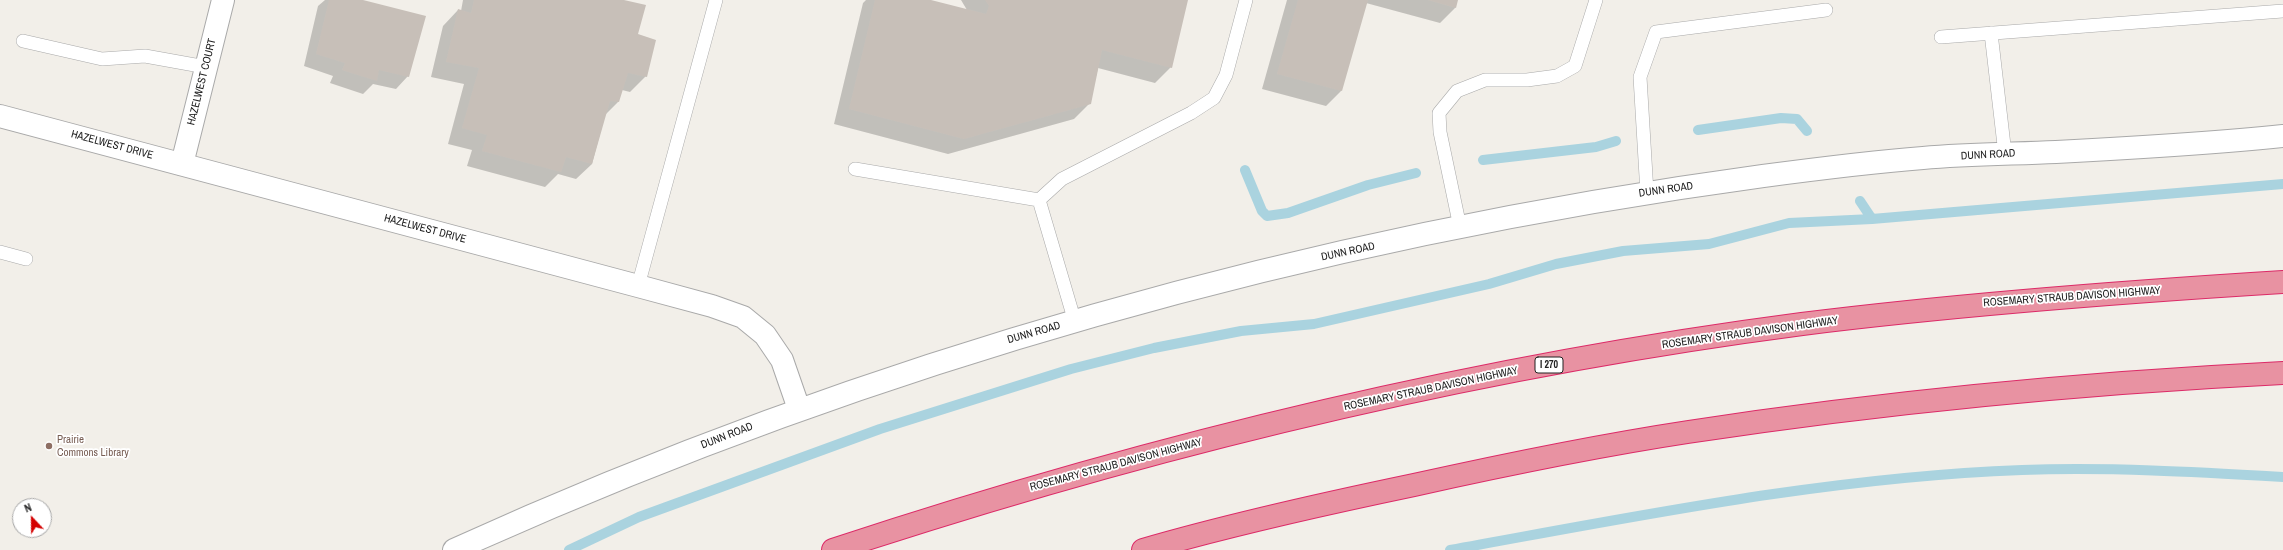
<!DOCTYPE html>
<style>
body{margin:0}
#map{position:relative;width:2283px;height:550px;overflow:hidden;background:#f2efe9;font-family:"Archivo Narrow",sans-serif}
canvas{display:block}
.north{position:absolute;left:12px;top:498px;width:40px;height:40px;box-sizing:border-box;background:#fff;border:1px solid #a7a7a7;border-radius:50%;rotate:338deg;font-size:11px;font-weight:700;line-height:16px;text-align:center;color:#222}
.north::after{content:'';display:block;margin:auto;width:14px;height:18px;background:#d40000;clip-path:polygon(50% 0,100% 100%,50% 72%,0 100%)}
</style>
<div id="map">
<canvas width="2283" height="550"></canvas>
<div class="north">N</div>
</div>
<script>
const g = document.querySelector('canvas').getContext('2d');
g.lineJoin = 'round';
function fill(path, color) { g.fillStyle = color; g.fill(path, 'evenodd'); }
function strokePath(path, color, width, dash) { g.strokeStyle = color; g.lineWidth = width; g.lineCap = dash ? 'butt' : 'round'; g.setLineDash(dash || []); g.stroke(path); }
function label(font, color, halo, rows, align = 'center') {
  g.font = font + ' "Archivo Narrow",sans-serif'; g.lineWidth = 3.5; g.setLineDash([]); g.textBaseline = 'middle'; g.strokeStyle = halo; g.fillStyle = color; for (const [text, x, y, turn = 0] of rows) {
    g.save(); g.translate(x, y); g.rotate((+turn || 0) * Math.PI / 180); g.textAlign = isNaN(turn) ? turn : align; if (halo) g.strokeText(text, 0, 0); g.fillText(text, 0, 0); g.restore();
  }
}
const shadow = new Path2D(`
 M325,0H359L408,76L396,89L373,84L363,94L330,83L333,76L304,66L318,6Z
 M463,0H620L636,35L646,76L630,92L622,90L618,102L605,115L592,164L576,179L558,174L545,187L467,166L472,150L448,144L464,84L431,77L443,26L458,10L461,11Z
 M866,0H926L967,10L961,0H1187L1171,67L1155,83L1098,68L1090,103L1074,119L948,154L834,124L863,3Z
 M1287,0H1457L1455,8L1440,23L1366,3L1341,91L1326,106L1262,89Z`);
const stream = new Path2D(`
 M1698,130L1781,118L1797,119L1807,131
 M1483,160L1596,147L1616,141
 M1245,170L1262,211L1267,216L1288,213L1368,185L1416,173
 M1860,201L1872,219
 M569,550L639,517L880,429L1071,369L1154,348L1241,331L1314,324L1489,284L1556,264L1623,251L1709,244L1789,223L1872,219L2283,184
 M1450,550C1639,516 1829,477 2022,470C2109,467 2196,472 2283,477`);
const building = new Path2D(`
 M329,0H363L426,16L409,77L379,70L377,81L342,70L345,63L316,54Z
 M474,0H624L646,5L638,34L656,40L647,77L628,73L619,102L610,101L592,164L566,157L561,172L482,151L487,135L462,128L479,68L446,62L458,9L471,13Z
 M875,0H931L986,14L989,6L985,0H1188L1172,68L1102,50L1091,104L964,139L849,109Z
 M1298,0H1368L1342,91L1277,74Z
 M1428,0H1458L1456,8Z`);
const service = new Path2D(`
 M1991,33L2005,154
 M1941,37L2283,11
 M23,41L102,59L145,56L206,67
 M855,169L1039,200
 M1647,193L1640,77L1656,32L1826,10
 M1460,227L1440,132L1439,113L1457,91L1485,80H1527L1557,76L1575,66L1596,0
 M0,252L26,259
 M638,286L716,0
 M1075,322L1039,200L1062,179L1191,113L1214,98L1226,75L1246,0`);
const minor = new Path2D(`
 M182,164L223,0`);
const tertiary = new Path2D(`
 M0,116L638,286L712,306L743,317L765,335L782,360L799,409
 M454,550C868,362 1312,237 1763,176C1816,169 1870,162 1923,158C1967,154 2012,154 2056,152C2132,148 2208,144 2283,136`);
const motorway = new Path2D(`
 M833,550C1148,446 1472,367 1802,324C1962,304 2122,292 2283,282
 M1143,550C1232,524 1323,504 1414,485C1504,465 1596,446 1688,432C1885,402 2084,383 2283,373`);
const markers = [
 [49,446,4,"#8d6e63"]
];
const shields = [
 [1549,365,28]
];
const shieldNames = [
 ["I 270",1549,365]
];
const streetNames = [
 ["HAZELWEST COURT",202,82,-76],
 ["HAZELWEST DRIVE",112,145,15],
 ["DUNN ROAD",1988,155,-3],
 ["DUNN ROAD",1666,190,-8],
 ["HAZELWEST DRIVE",425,229,15],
 ["DUNN ROAD",1348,252,-12],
 ["ROSEMARY STRAUB DAVISON HIGHWAY",2072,297,-4],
 ["DUNN ROAD",1034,333,-16],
 ["ROSEMARY STRAUB DAVISON HIGHWAY",1750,333,-8],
 ["ROSEMARY STRAUB DAVISON HIGHWAY",1431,389,-12],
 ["DUNN ROAD",727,436,-21],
 ["ROSEMARY STRAUB DAVISON HIGHWAY",1116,465,-15]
];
const educationNames = [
 ["Prairie",57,440],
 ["Commons Library",57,453]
];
fill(shadow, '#0003');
strokePath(stream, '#aad3df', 10);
fill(building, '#c7bfb8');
strokePath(service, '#a9a9a9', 14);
strokePath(minor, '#a9a9a9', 24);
strokePath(tertiary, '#a9a9a9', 24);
strokePath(motorway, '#dc2a67', 24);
strokePath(service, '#fff', 13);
strokePath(minor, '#fff', 22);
strokePath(tertiary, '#fff', 22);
strokePath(motorway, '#e892a2', 22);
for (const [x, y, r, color] of markers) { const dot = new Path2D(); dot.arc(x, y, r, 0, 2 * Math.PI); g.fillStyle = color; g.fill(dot); strokePath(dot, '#fff', 1.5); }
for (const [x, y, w] of shields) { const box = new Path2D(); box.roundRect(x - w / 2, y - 8, w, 16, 3); g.fillStyle = '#fff'; g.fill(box); strokePath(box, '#222', 1); }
label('bold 10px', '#222', null, shieldNames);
label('11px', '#222', '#fff', streetNames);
label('11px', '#785e54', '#fff', educationNames, 'left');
</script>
